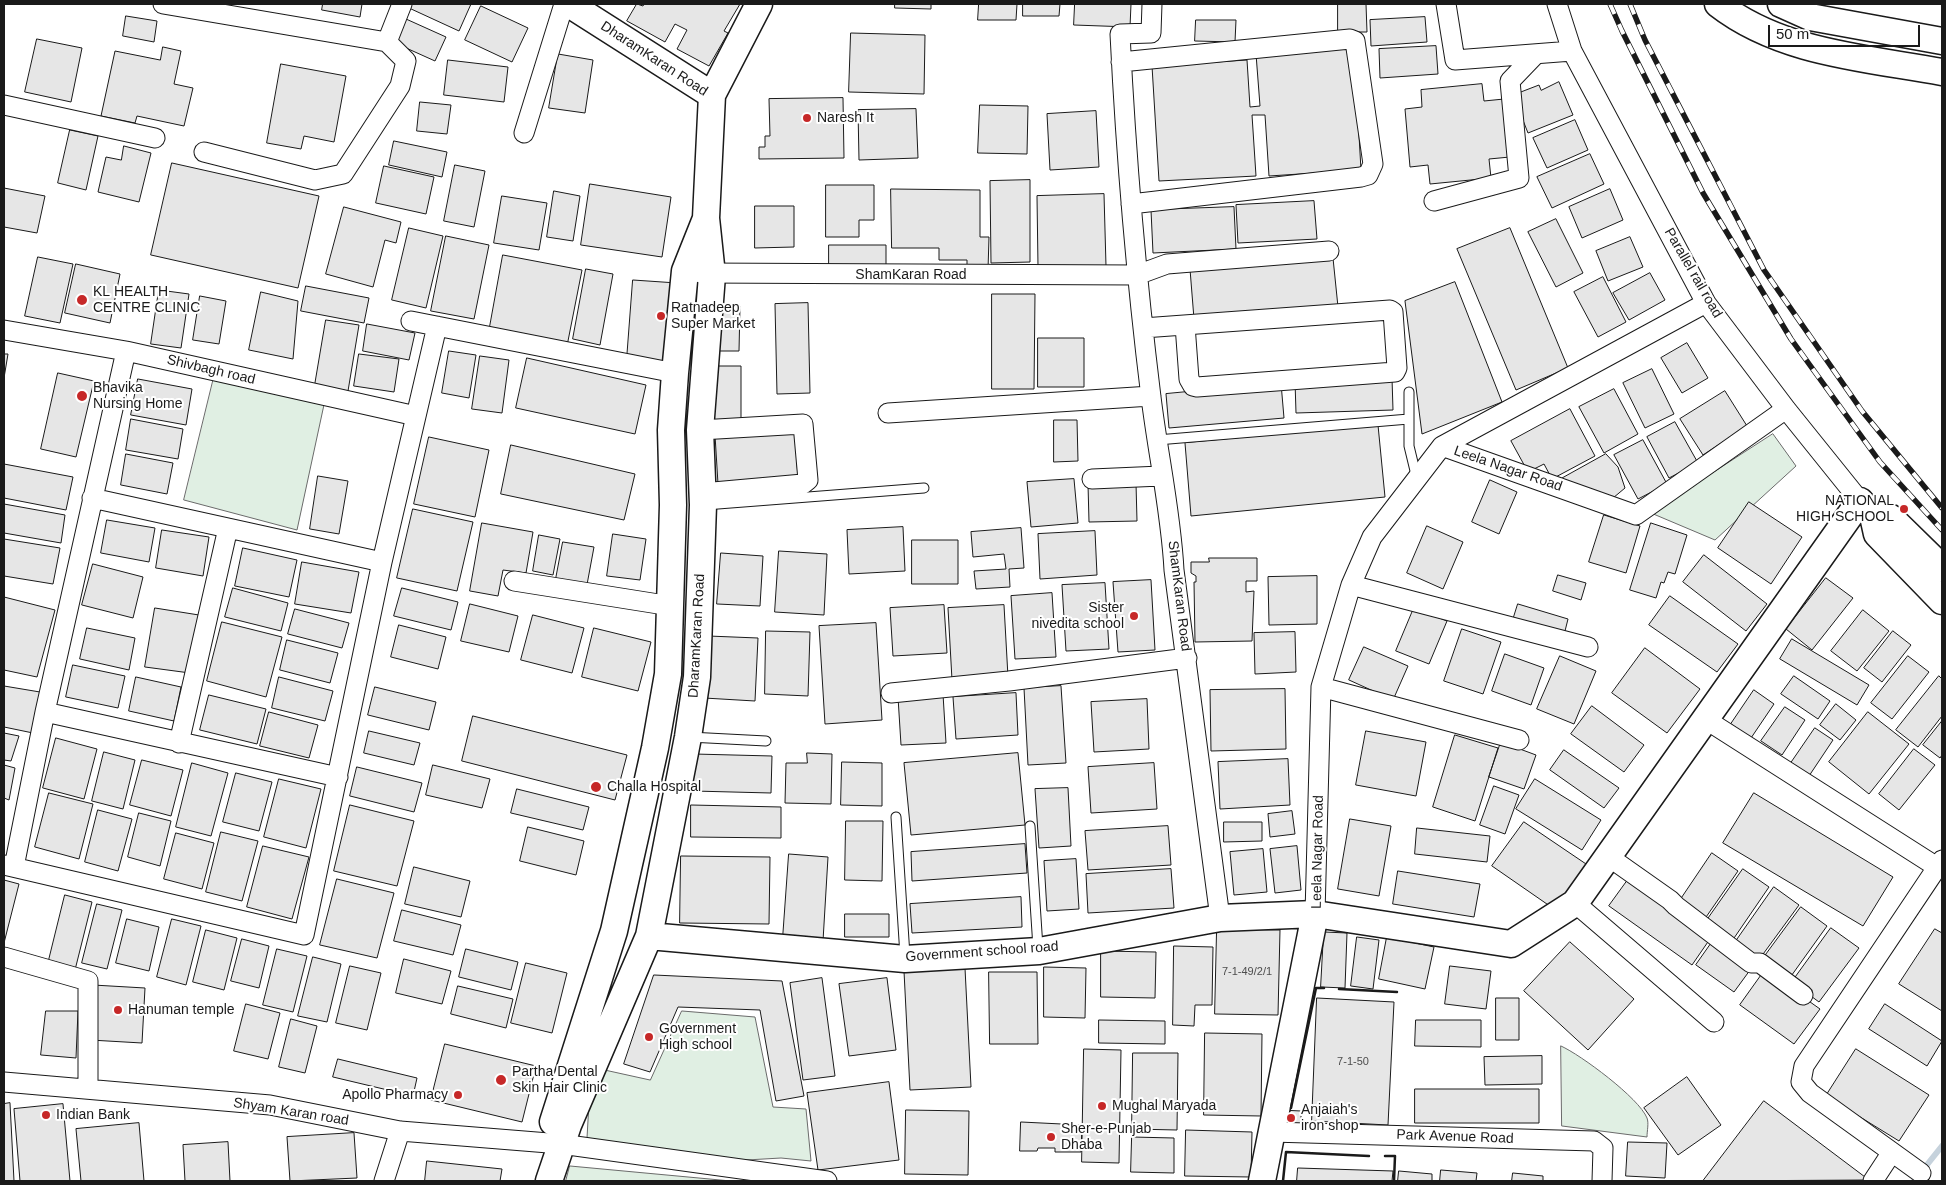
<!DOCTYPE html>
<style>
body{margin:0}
#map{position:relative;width:1946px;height:1185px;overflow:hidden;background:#fff;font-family:Arial,sans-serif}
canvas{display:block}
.frame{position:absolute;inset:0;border:5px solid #1a1a1a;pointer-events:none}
.scale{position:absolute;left:1768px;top:25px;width:152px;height:22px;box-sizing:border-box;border:2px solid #1a1a1a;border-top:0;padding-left:6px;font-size:15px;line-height:18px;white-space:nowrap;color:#1a1a1a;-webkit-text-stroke:4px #fff;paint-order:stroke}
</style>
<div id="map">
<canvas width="1946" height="1185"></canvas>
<div class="frame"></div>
<div class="scale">50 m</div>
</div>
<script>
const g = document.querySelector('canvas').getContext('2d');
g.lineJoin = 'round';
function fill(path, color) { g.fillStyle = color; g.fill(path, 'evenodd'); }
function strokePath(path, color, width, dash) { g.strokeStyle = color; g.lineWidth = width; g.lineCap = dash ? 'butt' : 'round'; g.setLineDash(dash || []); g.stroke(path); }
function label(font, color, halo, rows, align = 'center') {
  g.font = font + ' Arial,sans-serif'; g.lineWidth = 4; g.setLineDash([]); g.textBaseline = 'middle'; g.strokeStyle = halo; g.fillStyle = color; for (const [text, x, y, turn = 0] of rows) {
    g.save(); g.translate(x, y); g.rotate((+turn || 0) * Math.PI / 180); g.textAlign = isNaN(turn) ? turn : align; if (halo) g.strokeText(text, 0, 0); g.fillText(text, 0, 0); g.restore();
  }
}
const green = new Path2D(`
 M215,373L325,400L297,530L184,500Z
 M1773,434L1796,466L1715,540L1651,513Z
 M682,1011L755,1017L773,1107L806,1109L811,1161L781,1158L729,1161L587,1138L591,1067L650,1080Z
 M1561,1046C1581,1055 1639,1098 1647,1118C1649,1123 1647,1131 1647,1137L1562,1126Z
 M570,1166L731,1181H566Z`);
const stream = new Path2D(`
 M1914,1181L1942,1146`);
const building = new Path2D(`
 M323,4H362L360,17L322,10Z
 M411,4H471L459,31L409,8Z
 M637,4L643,6L644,4H740L724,31L728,33L709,66L677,49L687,30L675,24L665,42L627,21Z
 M895,4H931V9L895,8Z
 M979,4H1017L1016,20H978Z
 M1023,4H1060L1059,16H1023Z
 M1075,4H1131L1130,27L1074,25Z
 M1338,4H1366L1367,32H1338Z
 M481,6L528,28L512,62L465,40Z
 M126,16L157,21L154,42L123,36Z
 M1425,17L1427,42L1371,46L1370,20Z
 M406,19L446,37L435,61L395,43Z
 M1196,20H1236L1235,42L1195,41Z
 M851,33L925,35L924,94L849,92Z
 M37,39L82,48L71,102L25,92Z
 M1436,46L1438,74L1380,78L1379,49Z
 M163,47L181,51L174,84L193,88L184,126L137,116L135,123L101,116L115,51L160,60Z
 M1354,48L1361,170L1269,176L1265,115H1252L1256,176L1159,181L1152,66L1247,60L1250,107L1260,106L1256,54Z
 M558,54L593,60L585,113L549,108Z
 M448,60L508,67L504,102L444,95Z
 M281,64L346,76L334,142L304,136L301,149L267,143Z
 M1559,82L1573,115L1528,133L1513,95L1539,85L1541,90Z
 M1482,84L1484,101L1504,99L1510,157L1489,159L1491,178L1430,184L1428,165L1410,167L1405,109L1422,107L1421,90Z
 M843,98L844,158L759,159V147H765V136H770L769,99Z
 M420,102L451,105L447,134L417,131Z
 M980,105L1028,106L1027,154L978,153Z
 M916,109L918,158L859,160L858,110Z
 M1096,111L1099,167L1050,170L1047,114Z
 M1575,120L1588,150L1547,168L1533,138Z
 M70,130L98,136L86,190L58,183Z
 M394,141L447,152L442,177L389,165Z
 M124,146L151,153L139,202L98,192L106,157L121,160Z
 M1590,154L1604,184L1552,208L1537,177Z
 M172,163L319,196L298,288L151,255Z
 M455,165L485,171L474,227L444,221Z
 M384,166L434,177L426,214L376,203Z
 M1030,180V262L991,263L990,181Z
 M590,184L671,197L662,257L581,245Z
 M826,185H874V220H859V237H826Z
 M4,188L45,196L37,233L4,227Z
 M891,189L980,190V237H989L988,270L967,269V260H939V248H892Z
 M1610,189L1623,220L1582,238L1569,207Z
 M554,191L580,196L573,241L547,237Z
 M1104,194L1106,266L1038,267L1037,196Z
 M502,196L547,203L539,250L494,243Z
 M1314,201L1317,239L1238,243L1236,205Z
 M755,206H794V247L755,248Z
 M344,207L401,222L396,243L385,240L373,287L326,274Z
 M1234,207L1236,249L1153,253L1151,210Z
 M1556,219L1583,273L1556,287L1528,232Z
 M409,228L443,236L426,308L392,300Z
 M1510,228L1568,368L1516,390L1457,249Z
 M446,236L489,245L474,319L431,311Z
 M1630,237L1643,267L1608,281L1596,251Z
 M829,245H886V274L829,273Z
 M503,255L582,270L567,346L489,332Z
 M38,257L73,264L60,323L25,316Z
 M1333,258L1338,307L1194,319L1190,269Z
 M76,264L120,274L110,323L65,313Z
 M586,269L613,274L600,345L573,339Z
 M1650,273L1665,300L1629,320L1613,293Z
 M1603,277L1626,322L1598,337L1574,292Z
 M633,280L677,283L672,362L627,359Z
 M1455,282L1502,402L1422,434L1405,301Z
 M306,286L369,298L364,323L301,311Z
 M159,290L189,294L181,348L151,344Z
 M261,292L298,301L293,359L249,350Z
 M992,294H1035L1034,389H992Z
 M200,296L226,301L219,344L193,340Z
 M808,303L810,393L777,394L775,304Z
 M717,305L740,306L739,351H717Z
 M326,320L359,325L348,391L315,385Z
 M367,324L415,333L409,360L363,351Z
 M1038,338H1084V387H1038Z
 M1687,343L1708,378L1682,393L1661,358Z
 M449,351L476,355L469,398L442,393Z
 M4,354H8L4,378Z
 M359,354L399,359L394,392L354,386Z
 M480,356L509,360L502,413L472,409Z
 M527,358L646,385L635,434L516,408Z
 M710,366H741V421H710Z
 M1652,369L1674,414L1645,428L1623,383Z
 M58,373L94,381L76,457L41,449Z
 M1392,378L1393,410L1296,413L1295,381Z
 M138,379L192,389L186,425L131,415Z
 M1281,383L1284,418L1169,428L1166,394Z
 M1614,389L1638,434L1604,453L1579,407Z
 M1725,391L1747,426L1703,455L1680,419Z
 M1570,409L1595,456L1552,479L1544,464L1528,472L1511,441Z
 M131,419L183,429L178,459L126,450Z
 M1054,420H1077L1078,461L1054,462Z
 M1675,422L1698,463L1669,478L1647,437Z
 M1378,425L1385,497L1191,516L1185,443Z
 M795,430L798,479L718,484L715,435Z
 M429,437L489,450L475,517L414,504Z
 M1643,440L1667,484L1638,499L1614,455Z
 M511,445L635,474L624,520L501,494Z
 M126,454L173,463L167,494L121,485Z
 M1606,454L1618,467L1625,488L1613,498L1559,480Z
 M4,464L73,477L66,510L4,498Z
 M318,476L348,481L339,534L310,529Z
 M1074,479L1078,523L1031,527L1027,482Z
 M1490,480L1517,492L1499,534L1472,522Z
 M1136,483L1137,521L1089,522L1088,484Z
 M1749,502L1802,537L1771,584L1718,548Z
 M4,504L65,515L61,543L4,533Z
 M413,509L473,522L457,591L397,578Z
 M1604,515L1640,526L1626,573L1589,562Z
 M107,520L155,528L149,562L101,553Z
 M482,523L533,532L526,573L503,570L498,596L470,591Z
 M1651,523L1687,535L1675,574L1668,572L1664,583L1661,582L1656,598L1630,590Z
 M1427,526L1463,542L1443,589L1407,573Z
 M903,527L905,571L849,574L847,530Z
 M1021,528L1024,568L1009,569L1010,587L976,589L974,571L1006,569L1004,554L973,557L971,532Z
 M162,530L209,537L203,576L156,568Z
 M1095,531L1097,575L1040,579L1038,534Z
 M613,534L646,539L640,580L607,576Z
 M539,535L560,539L553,575L533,571Z
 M4,539L60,548L53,584L4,576Z
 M912,540H958V584H912Z
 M563,542L594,547L586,590L555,584Z
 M243,548L297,560L289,597L235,586Z
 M779,551L827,554L824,615L775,612Z
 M721,553L763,556L760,606L717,604Z
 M1704,555L1767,604L1746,631L1683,582Z
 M1209,558H1257V581H1246V592L1254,591L1252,641L1195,642L1194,582H1196V576L1191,573V562H1209Z
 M302,562L359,572L351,613L295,604Z
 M93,564L143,577L133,618L82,605Z
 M1558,575L1586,583L1581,600L1553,591Z
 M1317,576V624L1269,625L1268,577Z
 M1826,578L1853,598L1812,650L1786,629Z
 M1151,580L1155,650L1118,652L1113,582Z
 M1105,583L1109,649L1066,651L1062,585Z
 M233,588L288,603L281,631L225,617Z
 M402,588L458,602L451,630L394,616Z
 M1052,593L1056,657L1015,659L1011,596Z
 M1670,596L1738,644L1717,672L1649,625Z
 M4,597L55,610L37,677L4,670Z
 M470,604L518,616L509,652L461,641Z
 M1518,604L1568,619L1564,635L1513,620Z
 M944,605L947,653L893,656L890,608Z
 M1004,605L1008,677L952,680L948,608Z
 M155,608L199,615L190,673L145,667Z
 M1414,608L1447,621L1429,664L1396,651Z
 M295,609L349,623L342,648L288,634Z
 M1863,610L1889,631L1857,671L1831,651Z
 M533,615L584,628L572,673L521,660Z
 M222,622L282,637L266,697L207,681Z
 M876,623L882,720L825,724L819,626Z
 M399,625L446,637L438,669L391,657Z
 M87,628L135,638L129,670L80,659Z
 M594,628L651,642L638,691L582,677Z
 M1462,629L1501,642L1483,694L1444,681Z
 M766,631L810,632L808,696L765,694Z
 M1893,631L1911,645L1882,682L1864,668Z
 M1295,632L1296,672L1255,674L1254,633Z
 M708,636L758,638L755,701L704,698Z
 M1792,639L1869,685L1857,705L1780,659Z
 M287,640L338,653L330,683L280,670Z
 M1364,647L1408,666L1393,700L1349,680Z
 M1645,648L1700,689L1667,733L1612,693Z
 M1505,654L1544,668L1531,705L1492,691Z
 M1560,656L1596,671L1574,724L1537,709Z
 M1908,656L1929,672L1892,719L1871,703Z
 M73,665L125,676L118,708L66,697Z
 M1794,676L1830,701L1818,719L1781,694Z
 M1939,676L1942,679V716L1918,747L1896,730Z
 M136,677L181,687L174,721L129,711Z
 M279,677L333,691L325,721L272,708Z
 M4,686L40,692L33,733L4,727Z
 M1061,686L1066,763L1028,765L1024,688Z
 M375,687L436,702L429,730L368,715Z
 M1285,689L1286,749L1211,751L1210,690Z
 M1754,690L1774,704L1751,738L1731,724Z
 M1016,693L1018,735L956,739L953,697Z
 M943,694L946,743L901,745L898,697Z
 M209,695L266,709L257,744L200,730Z
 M1147,699L1149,749L1094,752L1091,702Z
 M1836,704L1856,720L1840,740L1820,725Z
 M1592,706L1644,745L1624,772L1571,734Z
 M1785,707L1805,720L1782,755L1761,741Z
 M269,712L318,725L309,758L260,746Z
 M1868,712L1909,744L1869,794L1829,762Z
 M473,716L627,755L615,800L462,761Z
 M1942,721V755L1940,758L1923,745Z
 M1815,728L1833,740L1809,776L1791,763Z
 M369,731L420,743L414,765L364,753Z
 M1366,731L1426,742L1416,796L1356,785Z
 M4,733L19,736L11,761L4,760Z
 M1455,735L1498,748L1475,821L1433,807Z
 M56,738L97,749L84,799L43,788Z
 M1501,742L1536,755L1524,789L1489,777Z
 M1914,749L1935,765L1899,810L1879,794Z
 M1564,750L1619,788L1604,808L1550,770Z
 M104,752L135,760L123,809L92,801Z
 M807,753L832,754L831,804L785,803L786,763H807Z
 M1018,753L1025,825L911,835L904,763Z
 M694,754L772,756L771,793L693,791Z
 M1288,759L1290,805L1220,809L1218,762Z
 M142,760L183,770L171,816L130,805Z
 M842,762L882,763V806L841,805Z
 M192,763L228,773L211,836L176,827Z
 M1154,763L1157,809L1091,813L1088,767Z
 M4,765L15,768L9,800L4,798Z
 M433,765L490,779L482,808L426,795Z
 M357,767L422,783L414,812L350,796Z
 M236,773L272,782L259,831L223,822Z
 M279,779L321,789L306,848L264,837Z
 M1535,779L1601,820L1582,850L1516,809Z
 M1494,786L1519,795L1505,834L1480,825Z
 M1068,788L1071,846L1039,848L1035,789Z
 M517,789L589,807L583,830L511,813Z
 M49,793L93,804L79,859L35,847Z
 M1754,793L1893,877L1863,926L1723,843Z
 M350,805L414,821L397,886L334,871Z
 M691,805L781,807V838L691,837Z
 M98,810L132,819L118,871L85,862Z
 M1292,811L1295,834L1270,837L1268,814Z
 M139,813L171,821L160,866L128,857Z
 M1350,819L1391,826L1379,896L1338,889Z
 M846,821H883L882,881L845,880Z
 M1224,822H1262V841L1224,842Z
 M1524,822L1589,866L1557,911L1492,866Z
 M1168,826L1171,865L1088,870L1085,831Z
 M528,827L584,841L576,875L520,861Z
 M1417,828L1490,836L1487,862L1415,854Z
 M221,832L258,841L242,901L206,892Z
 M176,833L214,843L202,889L164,879Z
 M1025,844L1027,873L912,881L911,852Z
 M263,846L309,857L292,919L247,907Z
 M1297,846L1301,890L1275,893L1270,849Z
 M1263,849L1267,892L1234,895L1230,852Z
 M1712,853L1738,871L1704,920L1679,902Z
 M789,854L828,857L823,941L783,938Z
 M681,856L770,857L769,924L680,923Z
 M1076,859L1079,909L1047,911L1044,861Z
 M414,867L470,881L461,917L405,904Z
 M1171,869L1174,908L1088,913L1086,874Z
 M1743,869L1769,887L1732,941L1705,923Z
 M1398,871L1480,884L1474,917L1393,904Z
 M1630,877L1712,936L1692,965L1609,906Z
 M337,879L394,893L377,958L320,945Z
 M4,880L19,884L4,943Z
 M1774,887L1799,905L1758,961L1734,944Z
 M65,895L92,902L75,970L48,964Z
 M1021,897L1022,927L912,933L910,904Z
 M97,904L122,910L107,969L82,963Z
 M1801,907L1827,926L1789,979L1762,960Z
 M402,910L461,925L453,955L394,941Z
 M845,914H889V937H845Z
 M127,919L159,927L149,971L116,963Z
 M172,919L201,926L186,985L157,977Z
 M1831,928L1859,948L1819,1002L1792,982Z
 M1217,929L1280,930L1278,1015L1215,1014Z
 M1935,929L1942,933V1011L1899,984Z
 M206,930L237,938L224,990L193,982Z
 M1324,932L1347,933L1345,988L1321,987Z
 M1357,937L1379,940L1373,989L1351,986Z
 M1387,937L1434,947L1425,989L1379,979Z
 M1715,938L1753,966L1734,992L1696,965Z
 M242,939L269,946L259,988L231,981Z
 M1570,942L1634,999L1588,1050L1524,991Z
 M1174,946L1213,947L1212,1005H1195L1194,1026L1173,1025Z
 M277,949L307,956L293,1012L263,1005Z
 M466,949L518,962L511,990L459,977Z
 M1101,951L1156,952L1155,998L1101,997Z
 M313,957L341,964L327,1022L298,1016Z
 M404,959L451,971L442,1004L396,993Z
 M526,963L567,973L552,1033L511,1023Z
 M350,966L381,973L367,1030L336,1023Z
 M1450,966L1491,971L1486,1009L1445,1004Z
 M1044,967L1086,968L1085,1018L1044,1017Z
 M965,968L971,1087L910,1090L904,971Z
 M1765,970L1820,1009L1794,1044L1740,1005Z
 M989,972H1037L1038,1044H990Z
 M654,975L782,981L804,1096L776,1101L760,1010L678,1007L650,1072L624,1064Z
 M822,978L835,1076L803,1080L790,983Z
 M887,978L896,1050L849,1056L839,984Z
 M93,985L145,988L142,1043L90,1040Z
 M458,986L513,999L506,1028L451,1014Z
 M1317,998L1394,1002L1388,1125L1312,1121Z
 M1496,998H1519V1040H1496Z
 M246,1004L280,1013L268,1059L234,1051Z
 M1885,1004L1942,1041L1927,1066L1869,1029Z
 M46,1011H78L76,1058L41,1055Z
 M291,1019L317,1026L305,1073L279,1067Z
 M1099,1020L1165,1021V1044L1099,1043Z
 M1416,1020H1481V1047L1415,1046Z
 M1205,1033L1262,1034L1261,1116L1204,1115Z
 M445,1044L536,1066L522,1122L431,1100Z
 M1084,1049L1121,1050L1119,1163L1082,1162Z
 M1856,1049L1929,1095L1899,1141L1826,1096Z
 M1133,1053H1178L1177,1130L1132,1129Z
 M1542,1056V1084L1485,1085L1484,1057Z
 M338,1059L417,1078L413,1096L333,1077Z
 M1687,1077L1721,1125L1678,1155L1644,1108Z
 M889,1082L899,1160L818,1170L807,1093Z
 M1415,1089H1539V1123H1415Z
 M1764,1101L1869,1180L1703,1181Z
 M10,1103L14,1181H4V1104Z
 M63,1104L70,1181H20L14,1109Z
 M906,1110L969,1111L968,1175L905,1174Z
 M1281,1110L1301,1111V1126L1279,1124Z
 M1021,1122L1082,1125L1081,1152H1055V1148H1038L1037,1151H1020Z
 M139,1123L144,1181H81L76,1129Z
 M1186,1130L1252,1132L1251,1177L1185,1176Z
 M354,1133L357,1178L290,1181L287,1137Z
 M1132,1137L1174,1138V1173L1131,1172Z
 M228,1142L230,1181H185L183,1145Z
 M1628,1142L1667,1143L1665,1178L1626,1176Z
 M427,1161L502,1169L500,1181H425Z
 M1298,1168L1393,1171L1392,1181H1297Z
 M1441,1170L1477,1173L1476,1181H1440Z
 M1399,1171L1432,1174V1181H1398Z
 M1513,1173L1543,1176V1181H1512Z`);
const lane = new Path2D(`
 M1409,392V446L1417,479
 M1157,440L1409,419
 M705,505L924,488
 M689,737L766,741
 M896,817L905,956
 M1030,826L1038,948`);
const street = new Path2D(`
 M163,4L387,42L406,61L400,86L343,174L315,180L204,152
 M1152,4L1151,33L1120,34C1126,156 1136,276 1151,397C1158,455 1171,512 1174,570L1220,918
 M1446,4L1455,60L1572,51
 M1557,4L1572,51L1706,303L1786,409L1860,501
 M387,42L402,4
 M1121,62L1350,39L1355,41L1373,164L1368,175L1361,177L1131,204
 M4,105L155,138
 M524,133L564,4
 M1434,201L1519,178L1510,81L1535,55
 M701,273L1137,275L1167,264L1329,251
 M411,321L675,373
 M1143,328L1390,310L1393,312L1397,368L1395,372L1197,387L1193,386L1189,379L1185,325
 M4,330L126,351L416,416
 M888,413L1151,396
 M700,430L803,424L808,480L803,484L702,493
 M1442,446L1636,515L1786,409
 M1092,479L1161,476
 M92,498L382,562
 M514,581L671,606
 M1351,585L1588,647
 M1321,687L1519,740
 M891,693L1009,681L1187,658
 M45,712L338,777
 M1705,719L1937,867
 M179,743L228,528
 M1609,857L1670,900L1676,906L1751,963H1760L1803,995
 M4,865L304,935L382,562L437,326
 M14,867L45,712L126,351
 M1575,903L1714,1022
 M1315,914L1321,687L1351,585L1372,537L1442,446L1706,303
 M4,957L88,981V1088
 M4,1082L270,1105L400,1131L561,1144L827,1181
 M1271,1132L1594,1141L1603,1148L1602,1181
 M1921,1173L1810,1093L1801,1082L1804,1066L1942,860
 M384,1181L400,1131
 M1873,1181L1892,1152`);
const secondary = new Path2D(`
 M1718,4C1781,53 1866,58 1942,72
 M1781,4L1810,17L1942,41
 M712,95L759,4
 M1873,516L1891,518L1942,568
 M649,936L905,959L1039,951L1220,918L1315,914L1511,944L1575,903L1860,501L1873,516L1877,534L1942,601
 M553,1122L614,931L655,748L668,674L673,505L671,430L675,373L685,271L705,221
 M549,1181L568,1125L649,936L688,737L697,677L703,505L700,430L712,275L706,218L712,95L569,4
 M1262,1181L1315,914`);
const rail = new Path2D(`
 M1610,4L1622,31L1703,193L1791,339L1880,462L1942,530
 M1630,4L1645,40L1764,270L1862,411L1942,508`);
const wall = new Path2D(`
 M1339,989L1397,992
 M1291,1108L1316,988H1324
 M1385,1156H1395L1394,1181
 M1283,1181L1286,1152L1369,1156`);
const markers = [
 [807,118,5,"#c62828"],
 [82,300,6,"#c62828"],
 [661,316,5,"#c62828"],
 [82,396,6,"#c62828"],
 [1904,509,5,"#c62828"],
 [1134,616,5,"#c62828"],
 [596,787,6,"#c62828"],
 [118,1010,5,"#c62828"],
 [649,1037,5,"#c62828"],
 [501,1080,6,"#c62828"],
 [458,1095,5,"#c62828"],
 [1102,1106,5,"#c62828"],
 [46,1115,5,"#c62828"],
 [1291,1118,5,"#c62828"],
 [1051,1137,5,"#c62828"]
];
const numberNames = [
 ["7-1-49/2/1",1247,972],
 ["7-1-50",1353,1062]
];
const streetNames = [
 ["DharamKaran Road",654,59,33],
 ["Parallel rail road",1693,273,60],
 ["ShamKaran Road",911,275],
 ["Shivbagh road",211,370,13],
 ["Leela Nagar Road",1508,469,19],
 ["ShamKaran Road",1179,596,83],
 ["DharamKaran Road",697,636,-87],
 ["Leela Nagar Road",1318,852,-89],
 ["Government school road",982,952,-4],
 ["Shyam Karan road",291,1112,9],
 ["Park Avenue Road",1455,1137,2]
];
const poiNames = [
 ["Naresh It",817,118],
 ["KL HEALTH",93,292],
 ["CENTRE CLINIC",93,308],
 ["Ratnadeep",671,308],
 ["Super Market",671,324],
 ["Bhavika",93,388],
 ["Nursing Home",93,404],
 ["NATIONAL",1894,501,"right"],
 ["HIGH SCHOOL",1894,517,"right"],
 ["Sister",1124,608,"right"],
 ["nivedita school",1124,624,"right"],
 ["Challa Hospital",607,787],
 ["Hanuman temple",128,1010],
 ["Government",659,1029],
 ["High school",659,1045],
 ["Partha Dental",512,1072],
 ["Skin Hair Clinic",512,1088],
 ["Apollo Pharmacy",448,1095,"right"],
 ["Mughal Maryada",1112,1106],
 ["Anjaiah's",1301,1110],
 ["iron shop",1301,1126],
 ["Indian Bank",56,1115],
 ["Sher-e-Punjab",1061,1129],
 ["Dhaba",1061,1145]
];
fill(green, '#e0efe3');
strokePath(green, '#6a6a6a', 1);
strokePath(stream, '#c6d2dc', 6);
fill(building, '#e6e6e6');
strokePath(building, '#1a1a1a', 1);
strokePath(lane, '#1a1a1a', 11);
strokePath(street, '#1a1a1a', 21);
strokePath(secondary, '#1a1a1a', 29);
strokePath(lane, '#fff', 9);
strokePath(street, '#fff', 19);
strokePath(secondary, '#fff', 26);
strokePath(rail, '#1a1a1a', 5.5);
strokePath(rail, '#fff', 4, [11]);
strokePath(wall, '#1a1a1a', 2.5);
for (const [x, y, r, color] of markers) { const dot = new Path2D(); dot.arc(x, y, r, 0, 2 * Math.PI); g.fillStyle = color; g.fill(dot); strokePath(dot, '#fff', 2); }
label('11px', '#4d4d4d', null, numberNames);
label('14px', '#1a1a1a', '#fff', streetNames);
label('14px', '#1a1a1a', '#fff', poiNames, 'left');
</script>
